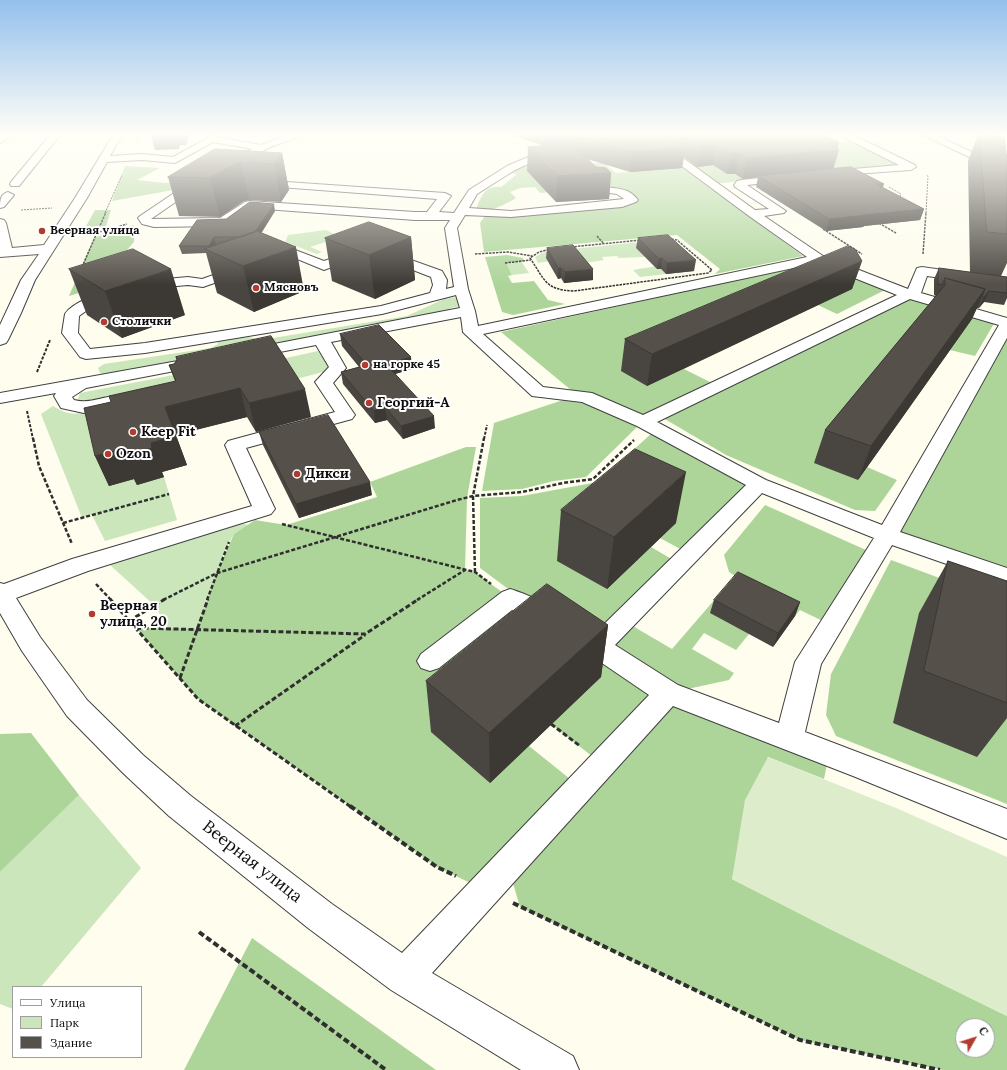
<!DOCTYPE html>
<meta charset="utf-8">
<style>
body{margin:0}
#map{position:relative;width:1007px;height:1070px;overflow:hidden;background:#fefdee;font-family:Lora,serif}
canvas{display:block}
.legend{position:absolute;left:12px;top:986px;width:130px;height:72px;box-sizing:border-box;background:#fff;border:1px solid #9e9e9e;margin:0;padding:5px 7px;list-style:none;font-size:12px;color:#0d0d0d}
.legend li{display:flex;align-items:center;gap:8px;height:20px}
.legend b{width:20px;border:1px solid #9e9e9e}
.north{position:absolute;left:955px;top:1018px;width:40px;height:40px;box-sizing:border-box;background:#fff;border:1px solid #9e9e9e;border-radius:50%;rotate:51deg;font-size:11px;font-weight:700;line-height:16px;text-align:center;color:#0d0d0d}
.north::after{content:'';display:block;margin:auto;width:14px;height:18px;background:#b23b2f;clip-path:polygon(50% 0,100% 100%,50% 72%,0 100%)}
</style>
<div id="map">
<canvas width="1007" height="1070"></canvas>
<ul class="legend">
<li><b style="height:5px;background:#fff"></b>Улица</li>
<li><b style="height:11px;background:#cae6ba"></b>Парк</li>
<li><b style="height:11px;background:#55504a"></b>Здание</li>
</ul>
<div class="north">С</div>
</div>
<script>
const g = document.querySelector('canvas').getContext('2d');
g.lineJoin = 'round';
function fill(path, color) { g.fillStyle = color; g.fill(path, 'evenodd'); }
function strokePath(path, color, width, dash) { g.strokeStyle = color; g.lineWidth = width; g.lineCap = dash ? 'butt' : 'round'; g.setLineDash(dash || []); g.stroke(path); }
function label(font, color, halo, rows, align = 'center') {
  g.font = font + ' Lora,serif'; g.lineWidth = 4; g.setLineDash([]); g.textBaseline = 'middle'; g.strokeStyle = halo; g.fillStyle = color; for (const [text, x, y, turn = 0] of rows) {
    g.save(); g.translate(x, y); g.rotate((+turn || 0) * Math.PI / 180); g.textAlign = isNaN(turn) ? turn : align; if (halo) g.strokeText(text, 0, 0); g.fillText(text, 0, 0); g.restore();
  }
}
const green = new Path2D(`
 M326,230L341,237L310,247L322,252L317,254L285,242L288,235Z
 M650,241L645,257L619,258L617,256L602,257L604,260L579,264L549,261L538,263L535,257L542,253L552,251Z
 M521,261L529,273L512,275L505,263Z
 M657,266L666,274L640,277L633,270Z
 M463,296L466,305L451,308L443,317L105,375L100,373L98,368L104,364L211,348L218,344L216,339L241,335L257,339H267L407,316L444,299Z
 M318,351L331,370L288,381L277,363L286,358Z
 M231,364L234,373L87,401L78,399L80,393Z
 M53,406C70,417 78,414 96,410L135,479L164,477L177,520L105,541L92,515L82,518L41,414Z
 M238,522L248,525L234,534L225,550L197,629H169L154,605L110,565Z
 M79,795L141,868L41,987H13V1009L0,1004V872Z`);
const forest = new Path2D(`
 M725,135H837L839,136L827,137L836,142L850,141L893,162L897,166L711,184L671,159L803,256L715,274L720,269L677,235L484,252L480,223L487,213L635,200L620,191L599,189L540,193L535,187L520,188L510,192L516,198C512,201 489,212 485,212C482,213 478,212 475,212C481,198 483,185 501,187L517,174L505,172L532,159L590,164L625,159ZM605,164L676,168L616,173Z
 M125,166L160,168L137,180L166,183L178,182L179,189L112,201Z
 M95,210H111L106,226L85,228Z
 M134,225V242L127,250L102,264L98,287L69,296L94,238L114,230Z
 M507,255L523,258L524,261L506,263L512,275L508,276L512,283L534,281L548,300L565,304L513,315L502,312L485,257Z
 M824,261L882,284L883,291L837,314L818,305L684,369L718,386L908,294L996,320L975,356L950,350L858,480L867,467L897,480L875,511L855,510L726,455L658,415L643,422L577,395L501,332Z
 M1007,324V577L887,535Z
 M563,400L597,405L637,427L586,477L554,481L522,489L482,491L494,423Z
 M652,433L750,484L684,551L660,538L676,523L607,589L651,547L675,561L596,641L515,594L480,568V498L522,496L598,482Z
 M466,447H476L467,498L465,570L475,572L510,598L571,629L624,621L672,649L735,576L729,572L724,555L765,505L875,554L831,625L800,610L795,616L734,585L749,634L736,650L704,633L692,649L734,673L729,680L669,693L829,754L824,779L768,757L732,879L830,929L1007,1016V1070H943L800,1040L520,907L508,866L485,890L437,867L198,699L136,628L197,629L217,573L234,534L255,520L286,525L377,497L370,482ZM551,724L602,764L580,787L529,746ZM963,1026H987V1050H963Z
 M891,560L1007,603V804L836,736L826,715L831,674Z
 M31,733L79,795L0,872V734Z
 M252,938L436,1070H184Z`);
const pitch = new Path2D(`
 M768,757L896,808L1007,857V1016L830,929L732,879L745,800Z`);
const pathFar5 = new Path2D(`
 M136,141L139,135
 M889,187L901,194L899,198
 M21,210L52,208
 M105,213L122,175
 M926,213L928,176L926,175`);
const pathFar4 = new Path2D(`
 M879,223L896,233
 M823,229L862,254
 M96,233L127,224
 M597,236L604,244
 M661,238L677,240L712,270L708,273L574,291C545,290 545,280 530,258L539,252L551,249Z
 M475,254L508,252L532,256
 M923,254L926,212
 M505,263L531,260
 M82,267L106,212`);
const pathFar3 = new Path2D(`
 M37,372L50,340
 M27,411L33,439
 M484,439L487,425`);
const pathFar2 = new Path2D(`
 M33,438L39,466L72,544
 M63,523L169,494
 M282,524L475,572L491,584
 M475,572L473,496L484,438
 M96,584L111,600
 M163,600L217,573L457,500L473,496L522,492L563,483L593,479L634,440
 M207,600L229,542
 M417,600L465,570`);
const pathFar1 = new Path2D(`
 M110,599L198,699L351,807
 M129,621L165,599
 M136,628L365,634L419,599
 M180,678L208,599
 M551,724L580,746
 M235,726L365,635`);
const path = new Path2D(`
 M350,806L437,867L456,876
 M513,903L800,1040L940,1070
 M199,932L386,1070`);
const minor = new Path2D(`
 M0,135H10L3,142L0,143Z
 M50,135H60L19,186H11L10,184L11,182Z
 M113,135H122L110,156L142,154L173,157L208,138L209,135H217V137L261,145L287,135H300L298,137L273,146L229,167L224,164L225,162L252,149L213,142L175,163L142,160L107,162L87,198L35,280L21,313L8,340L6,343L0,345V325L21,280L39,254L0,257V219L4,220L6,223L12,248L44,245L75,198Z
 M640,135H651L755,210L769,209L735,187L734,185L737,181L741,180L786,175L790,176L791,178L790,180L786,181L747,185L786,211L784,213L764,216L823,256L908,289L917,268L922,267L1007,279V287L927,276L921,293L1007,318V338L900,532L1007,568V585L892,545L821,664L805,732L1007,809V839L853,776L673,706L432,973L573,1056L579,1070H521L391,990L308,928L169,816L123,773L67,716L22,651L0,613V583L4,584L72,559L252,506L225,445L228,441L335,412L315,382L329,367L316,345L249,358L243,356L241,353L243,350L460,308L456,295L382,314L145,353L86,359L80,357L62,333L65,314C72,303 104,289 117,292L119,295L117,298L93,306L79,316L78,333L90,349L145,343L381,306L430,293L433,285L431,277L369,253L324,270L290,256L203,287L188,285L144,289L139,288L137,285L139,282L144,281L188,277L202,279L290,248L324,261L369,245L442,271L447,280L446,289L454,287L445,228L450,220H415L251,208L227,225L223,226L154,227L142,224L138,218L140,216L195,179H203L204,181L203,183L151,219L220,218L245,202L249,201L415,212H427L437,199L254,185L253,183L258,180L445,193L451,196L439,212L454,213L469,190L507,166L535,154L554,148L559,151L557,153L541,158L515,170L477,194L469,208L511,211L624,199L617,194L595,191L580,177L585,174C592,176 596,184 603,186C617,190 627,186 638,200L636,202L622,207L511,217L465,215L457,228L468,289L475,311L478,326L807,257L749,216ZM817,263L897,295L643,415L592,393L543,387L483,334ZM910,299L999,325L882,525L766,480L657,422ZM461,317L463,332L466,335L532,396L582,402L637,426L746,485L596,632L580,625L571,628L567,635L571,642L649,695L402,953L332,904L191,796L143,755L87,700L40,637L16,598L88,571L271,514L275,509L246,448L352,419L355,415L333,383L346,368L331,342ZM762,493L874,538L795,662L779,723L678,685L615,645Z
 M842,135H853L915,165L916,167L911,170L826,176L825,174L830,171L899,165L843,137Z
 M923,135H935L1007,168V175Z
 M8,192L14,195L4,207L0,208C0,201 0,194 8,192Z
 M200,357L206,359L208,362L206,365L86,388L72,397L74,400C94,405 110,392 127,396L130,400L127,404L84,413L61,408L54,396L56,393L0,403V393Z
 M510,589C524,593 555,606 561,618L558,625L549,627L540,625L512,610L439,668L430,671L421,668L417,661L421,654L502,592Z`);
const wall = new Path2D(`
 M511,135H824L837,149L833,169L884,184L882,188L924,209L920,220L864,226L863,227L826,231L756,187L758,177L743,179L735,174H727L713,165L697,167L684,157L682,168L630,172L587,159L596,167L611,173L609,199L556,202L527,171L528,147L545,146Z
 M978,135H995L1007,159V263L1001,276L1007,277V298L1004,305L984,302L979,308H977L972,319L858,480L814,463L825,430L936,296L934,295V279L939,268L970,272L968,161Z
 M282,153L289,190L281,202L249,200L244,201L220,217L179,216L168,177Z
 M275,211L261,233L304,291L254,312L217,293L206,253L182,254L179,246L226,219Z
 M411,237L415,280L375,299L332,281L325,238Z
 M638,238L694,271L666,274L661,269H657L636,248Z
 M547,248L593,280L564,283L561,278L558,279L546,258Z
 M862,261L852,289L647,386L621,371L625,339Z
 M69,269L185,315L122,338L87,315Z
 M340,334L412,369L395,374L435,428L403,439L387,420L375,423L343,384L341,372L359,367L342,346Z
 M177,360L311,417L256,432L247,417L176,435L187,465L162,472L164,477L137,485L134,479L109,486L95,456L175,381L169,365L174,364Z
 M259,432L372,495L299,518L263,445Z
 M561,510L676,523L607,589L557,561Z
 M948,561L1007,581V718L977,757L893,723L919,613Z
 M714,600L800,602L795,616L773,647L710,613Z
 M608,625L601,677L490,783L431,732L426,681Z`);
const shadedWall = new Path2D(`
 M151,135H189L186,145H180L179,149L155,150Z
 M550,135H566L565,143L550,147Z
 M839,142L837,150H839L833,170L758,176V177L743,179L747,158L825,143Z
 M716,145L713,165L697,167L701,146Z
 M685,148L682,168L630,172L632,152Z
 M282,153L289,190L281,202L274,164Z
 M739,153L735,174H727L731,154Z
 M241,162L249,200L244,201L220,217L210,178L236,163Z
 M611,173L609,199L556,202L557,176Z
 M876,184H884L880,194Z
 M274,204L275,211L254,245L252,237Z
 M924,209L920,220L864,226L863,227L826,231L829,219L865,215Z
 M214,237L216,245L212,252H211L209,246Z
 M411,237L415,280L375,299L369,255Z
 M296,247L304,291L254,312L243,266Z
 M662,258L661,269H657L659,259Z
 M696,260L694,271L666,274L667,263Z
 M862,261L852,289L647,386L652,354Z
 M558,268H561V278L558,279Z
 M171,269L185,315L122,338L105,291Z
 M593,269V280L564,283L565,272Z
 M985,289L972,319L858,480L871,446Z
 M989,291L984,302L979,308L984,297Z
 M411,357L412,369L388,376L386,364Z
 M240,388L247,417L175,435L165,407Z
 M305,389L311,417L256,432L249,403Z
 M385,407L387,420L375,423L374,411Z
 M434,416L435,428L403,439L401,426Z
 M176,436L187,465L162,472L164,477L137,485L134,479L109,486L95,456Z
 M686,472L676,523L607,589L614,537Z
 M370,482L372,495L299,518L296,504Z
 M800,602L795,616L773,647L778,633Z
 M608,625L601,677L490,783L489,733Z`);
const building = new Path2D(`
 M575,135H667L685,148L632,152Z
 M683,135H824L839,142L825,143L839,150L747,158L739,153L731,154L716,145L701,146Z
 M980,135H995L1004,138L1007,159V234L987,232Z
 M571,144L596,167L606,168L611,173L557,176L528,147Z
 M215,149L282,153L274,164L241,162L236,163L210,178L168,177Z
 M851,167L884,184H876L924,209L865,215H867L829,219L758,176Z
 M250,202L274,204L255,232L241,237H214L209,246H179L197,220L226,219Z
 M369,222L411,237L369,255L325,238Z
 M257,231L296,247L243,266L205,249Z
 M668,235L696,260L667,263L662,258L659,259L638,238Z
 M573,245L593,269L565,272L561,268H558L547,248Z
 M848,246L855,249L862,261L652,354L625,339Z
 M133,249L171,269L105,291L69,269Z
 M939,268L1007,277V293L989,291L984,297H982L985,289L945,278L942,285L938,284Z
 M945,278L985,289L871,446L825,430L945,285Z
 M379,325L411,357L386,364L434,416L401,426L385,407L374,411L341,372L367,365L340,334Z
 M271,336L305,389L249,403L240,388L165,407L176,436L151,443L152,448L125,455L123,449L95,456L84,408L111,402L109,396L176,381L169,365L174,364L177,360L176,357Z
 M328,415L370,482L296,504L259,432Z
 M635,449L686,472L614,537L561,510Z
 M948,561L1007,581V703L924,671Z
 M738,572L800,602L778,633L714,600Z
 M547,584L608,625L489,733L426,681Z`);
const markers = [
 [42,231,4,"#b23b2f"],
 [256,288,4,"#b23b2f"],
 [104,322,4,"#b23b2f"],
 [365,365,4,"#b23b2f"],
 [369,403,4,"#b23b2f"],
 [133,432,4,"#b23b2f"],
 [108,454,4,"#b23b2f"],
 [297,474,4,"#b23b2f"],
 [92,614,4,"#b23b2f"]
];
const farPoinames = [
 ["Веерная улица",50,231],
 ["Мясновъ",264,288],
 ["Столички",112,322],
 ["на горке 45",373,365]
];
const poiNames = [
 ["Георгий-А",377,403],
 ["Keep Fit",141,432],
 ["Ozon",116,454],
 ["Дикси",305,474],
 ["Веерная",100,606],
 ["улица, 20",100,622]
];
const nearStreetnames = [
 ["Веерная улица",252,862,38]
];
fill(green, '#cae6ba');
fill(forest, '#add59a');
fill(pitch, '#ddedcb');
strokePath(minor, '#404040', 2);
strokePath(pathFar5, '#2f2f2f', 1, [2, 1]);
strokePath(pathFar4, '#2f2f2f', 1.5, [2.5, 1]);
strokePath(pathFar3, '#2f2f2f', 2, [3, 1.5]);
strokePath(pathFar2, '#2f2f2f', 2.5, [4, 2]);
strokePath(pathFar1, '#2f2f2f', 3, [5, 2.5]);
strokePath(path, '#2f2f2f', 4, [6, 3]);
fill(minor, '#fff');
fill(wall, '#494540');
fill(shadedWall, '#3c3834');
fill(building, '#55504a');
strokePath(building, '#3c3834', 1);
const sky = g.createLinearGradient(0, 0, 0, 285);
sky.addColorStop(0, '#94c0ec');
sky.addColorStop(0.47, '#fffef7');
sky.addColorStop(1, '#fffef700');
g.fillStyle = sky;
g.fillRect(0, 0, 1007, 285);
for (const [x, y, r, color] of markers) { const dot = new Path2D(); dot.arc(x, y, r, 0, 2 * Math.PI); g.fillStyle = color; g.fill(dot); strokePath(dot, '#fff', 1.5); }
label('bold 12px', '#0d0d0d', '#fff', farPoinames, 'left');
label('bold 14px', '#0d0d0d', '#fff', poiNames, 'left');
label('17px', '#0d0d0d', '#fff', nearStreetnames);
</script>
